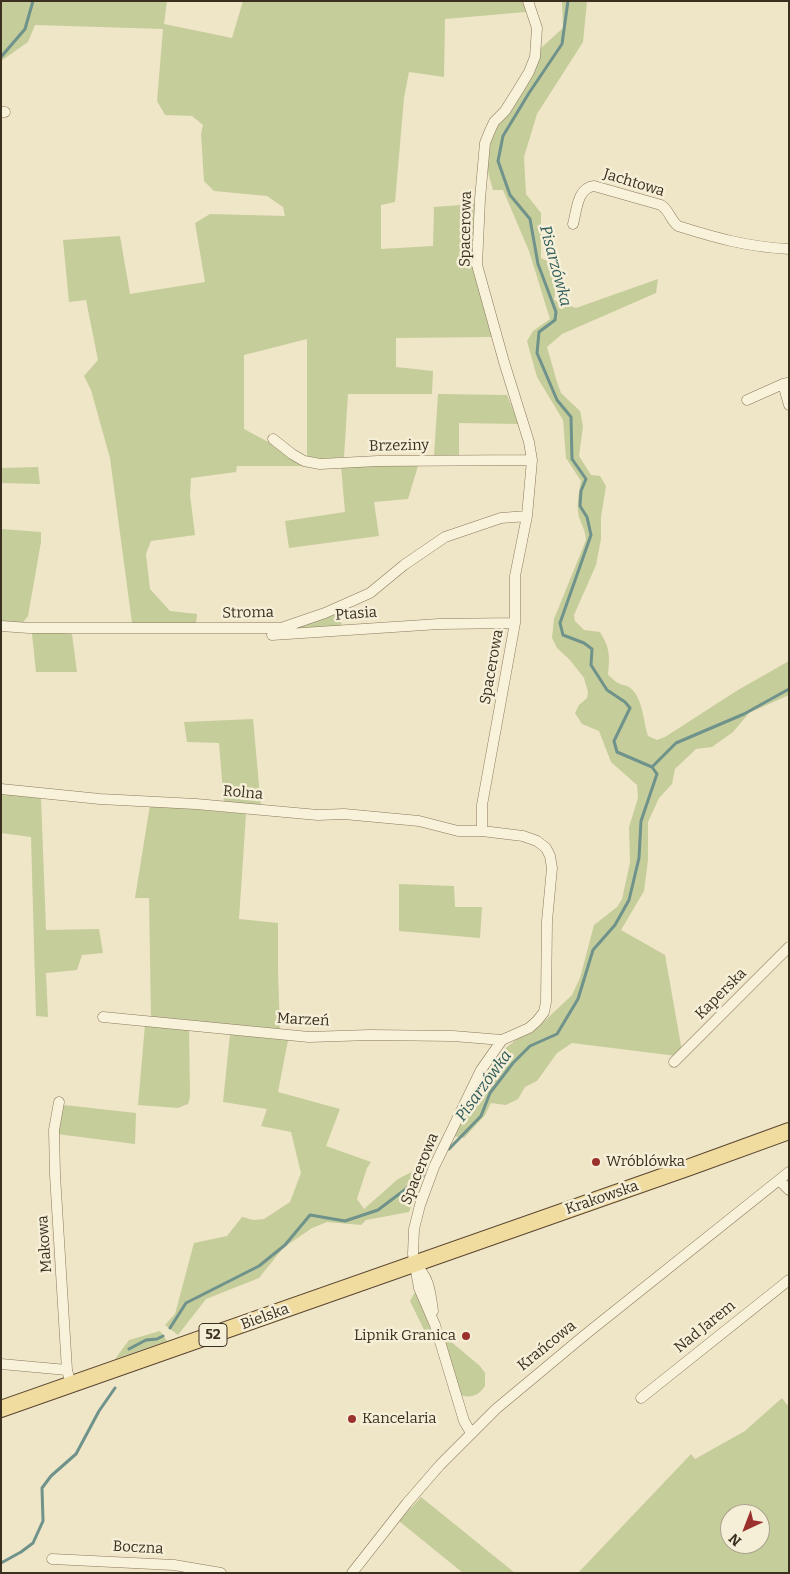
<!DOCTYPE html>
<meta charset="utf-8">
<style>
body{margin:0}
#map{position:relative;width:790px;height:1574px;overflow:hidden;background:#efe5c7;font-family:Bitter,serif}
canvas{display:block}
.frame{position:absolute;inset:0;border:2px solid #3b2f20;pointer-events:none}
.north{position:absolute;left:720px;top:1504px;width:50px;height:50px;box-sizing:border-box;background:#f6efd7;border:1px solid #aba28e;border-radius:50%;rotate:223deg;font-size:14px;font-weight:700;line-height:20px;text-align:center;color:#3b2f20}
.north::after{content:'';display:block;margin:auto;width:18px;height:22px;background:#9b312c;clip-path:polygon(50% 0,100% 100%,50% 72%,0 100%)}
</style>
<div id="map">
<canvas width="790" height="1574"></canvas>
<div class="frame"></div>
<div class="north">N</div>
</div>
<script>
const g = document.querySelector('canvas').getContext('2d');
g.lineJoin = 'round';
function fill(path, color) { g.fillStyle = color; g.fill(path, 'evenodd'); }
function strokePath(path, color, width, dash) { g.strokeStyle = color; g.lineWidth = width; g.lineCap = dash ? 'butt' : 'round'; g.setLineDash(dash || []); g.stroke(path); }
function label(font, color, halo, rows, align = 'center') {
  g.font = font + ' Bitter,serif'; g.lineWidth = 5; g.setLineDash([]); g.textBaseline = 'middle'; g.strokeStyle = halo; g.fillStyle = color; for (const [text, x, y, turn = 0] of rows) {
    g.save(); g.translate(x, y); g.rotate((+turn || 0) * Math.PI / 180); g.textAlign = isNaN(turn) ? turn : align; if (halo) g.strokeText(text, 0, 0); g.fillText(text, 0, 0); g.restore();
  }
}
const green = new Path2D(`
 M1,1H167L164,24L232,38L243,1H523L526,12L445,19L444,77L409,72L404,98L395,202L381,205V249L433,246L434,207L474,204L473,267L492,337L396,338V367L433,371L432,394H348L344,457L322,459L307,456V339L244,355V429L270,443L307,466H237L236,472L191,478L190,495L195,535L151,541L146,554L150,589L170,611L197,614L196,624L132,623L110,458L91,390L84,376L98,360L86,300L69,302L63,240L120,236L130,294L205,282L195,223L210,214L285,216L283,207L267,196L214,191L204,181L201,134L203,125L192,116L165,115L157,101L163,29L35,25L28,42L1,61Z
 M562,1H587L583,42L537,114L524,157L526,194L541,213V258L559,266L554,300L576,308L658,279L656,293L562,334L547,347L557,382L561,393L580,411L583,426L579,456L591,475L600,476L606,486L601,517V539L596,565L574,615L575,621L584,630L600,632C610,648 610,656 608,675C611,677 614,681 618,683C621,685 626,685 629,687C643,697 643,720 648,736L657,740L665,737L738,690L789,661V695L749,713L733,732L712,747L696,749L675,769L672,784L659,798L648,822V860L644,891L621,930L665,955L682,1051L677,1056L572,1043L557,1053L537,1081L525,1087L518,1099L506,1105L491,1103L485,1115L464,1138L453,1136L485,1070L502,1051L521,1036L537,1028L572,995L580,978L594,925L617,907L622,899L630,863L629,827L638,798L637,785L611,762L599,731L582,724L575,713L579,705L587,698L588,692L584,678L570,660L557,648L552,638L554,619L586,540C585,529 582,526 579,517C576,506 579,492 581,481L566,458L563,420L537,377L527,341L533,331L550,319L529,251L503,190H493L488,172V154L491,139L498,126L507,113L538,60L541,48L563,28Z
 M438,394L507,395L519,424L459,423V455L434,456Z
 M341,466H418L408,499L374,502L379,536L289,548L285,521L345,512Z
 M38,467L40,484L1,483V468Z
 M1,529L41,532V542L28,616L21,625L1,624Z
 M339,612L342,627L292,629Z
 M38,631L72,634L77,672H36L32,634Z
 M253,719L261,807L224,804L219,743L187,742L184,722Z
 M1,794L41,798L46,930L99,929L103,953L82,955L77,970L46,973L48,1017L36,1016L31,837L1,833Z
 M150,805L246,814L239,919L278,923V970L280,1032L151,1018L149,898H135Z
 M399,884L454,886L455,907H482L480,938L399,931Z
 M145,1025L189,1028L190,1097L188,1104L178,1108L138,1105Z
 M230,1034L288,1040L278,1092L340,1109L326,1146L371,1162L367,1168L357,1199L364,1209L398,1179L427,1164L409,1212L366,1220L361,1225L327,1222L312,1228L283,1248L259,1278L206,1299L178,1335L165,1325L175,1314L194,1243L227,1236L242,1217L254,1220L264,1219L290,1202L301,1173L291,1132L261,1126L267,1109L223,1102Z
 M64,1105L136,1113L135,1144L57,1134L61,1111Z
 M416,1292L431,1330L430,1332L426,1334L410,1301L414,1294Z
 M160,1331L167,1341L115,1359L129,1340Z
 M443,1335L480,1366L485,1373V1386C479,1395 471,1399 461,1395Z
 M782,1398L789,1407V1573H578L691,1454L695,1459L745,1431ZM730,1514H760V1544H730Z
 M421,1497L515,1573H463L399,1521Z`);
const stream = new Path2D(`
 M1,57L25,29L33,1
 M652,767L676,743L744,714L789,689
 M449,1149L481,1116L490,1093L513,1063L530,1046L557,1034L578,999L593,950L615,925L629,900L639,858L641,821L657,774L652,767L617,752L614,741L630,708L625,702L607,690L591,665L592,649L584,643L563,635L560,623L591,535L587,517L580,506L581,491L586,479L572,459L571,417L557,400L537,353L539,332L555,320L556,312L538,264L530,219L510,195L498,161L503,136L529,93L562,44L568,1
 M170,1328L186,1303L259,1266L285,1245L310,1215L345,1221L378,1210L423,1176
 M129,1349L146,1340L157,1339L163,1336
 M1,1563L21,1552L33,1543L43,1521L42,1488L51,1476L76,1454L99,1411L115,1388`);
const street = new Path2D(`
 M1,112H5
 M573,224C577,210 577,188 594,186L661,205C670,211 670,220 678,226C716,238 748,247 789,249
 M788,383L783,384L789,405
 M747,400L783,384
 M273,439L292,454L304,461L320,464L378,461L532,460
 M1,626L29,628H281L325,613L370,593L404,565L445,537L501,518L527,516
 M272,635L439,624L515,623
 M1,789L100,799L196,804L318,815L344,814L419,821L458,831H482
 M103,1017L309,1037L370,1035L453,1036L502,1040
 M674,1062L789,947
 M59,1102L54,1130L55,1175L67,1370L71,1385
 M779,1180L789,1190
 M415,1264C430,1279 430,1291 433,1311
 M1,1364L67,1370
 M641,1398L789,1280
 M471,1433L464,1421L435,1325L419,1288L413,1254L414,1229L420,1205L434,1167L481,1070L502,1040L529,1028L537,1021L544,1012L546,1002L547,921L552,868L550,856L546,848L537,841L523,836L482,831V805L515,623V576L527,516L532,460L529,442L504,362L477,265L480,199L485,143L489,133L494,122L505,111L520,87L529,72L535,57L537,28L528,1
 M52,1559L174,1565L221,1573
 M352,1573L407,1503L440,1465L496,1409L586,1334L789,1172`);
const primary = new Path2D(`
 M1,1409L690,1167L789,1131`);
const markers = [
 [596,1162,5,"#9b312c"],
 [466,1336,5,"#9b312c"],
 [352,1419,5,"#9b312c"]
];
const shields = [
 [213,1335,28]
];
const shieldNames = [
 ["52",213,1335]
];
const streetNames = [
 ["Jachtowa",634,183,17],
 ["Spacerowa",466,229,-89],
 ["Brzeziny",399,446,-1],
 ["Stroma",248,613,-1],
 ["Ptasia",356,614,-4],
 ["Spacerowa",492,667,-80],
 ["Rolna",243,793,5],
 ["Kaperska",721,994,-45],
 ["Marzeń",303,1020,3],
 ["Spacerowa",420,1169,-68],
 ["Krakowska",602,1198,-19],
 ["Makowa",45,1244,-94],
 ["Bielska",265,1317,-20],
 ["Nad Jarem",705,1327,-39],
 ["Krańcowa",547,1346,-39],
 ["Boczna",138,1548,3]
];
const poiNames = [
 ["Wróblówka",606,1162],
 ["Lipnik Granica",456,1336,"right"],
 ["Kancelaria",362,1419]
];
const waterNames = [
 ["Pisarzówka",555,266,75],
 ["Pisarzówka",484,1086,-54]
];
fill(green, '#c5cd9b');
strokePath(stream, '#6f928b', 3);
strokePath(street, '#8b785c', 11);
strokePath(primary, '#594530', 18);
strokePath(street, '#f9f2db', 10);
strokePath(primary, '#f1dca0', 16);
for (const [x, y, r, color] of markers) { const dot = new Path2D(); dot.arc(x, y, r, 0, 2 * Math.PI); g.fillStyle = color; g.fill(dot); strokePath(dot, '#f6efd7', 2); }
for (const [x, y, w] of shields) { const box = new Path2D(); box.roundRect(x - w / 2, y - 11.5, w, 23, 4); g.fillStyle = '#f6efd7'; g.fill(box); strokePath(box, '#3b2f20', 1); }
label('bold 14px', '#3b2f20', null, shieldNames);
label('15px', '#3b2f20', '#f6efd7', streetNames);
label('15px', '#3b2f20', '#f6efd7', poiNames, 'left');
label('italic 16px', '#2f5b5a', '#f6efd7', waterNames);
</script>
